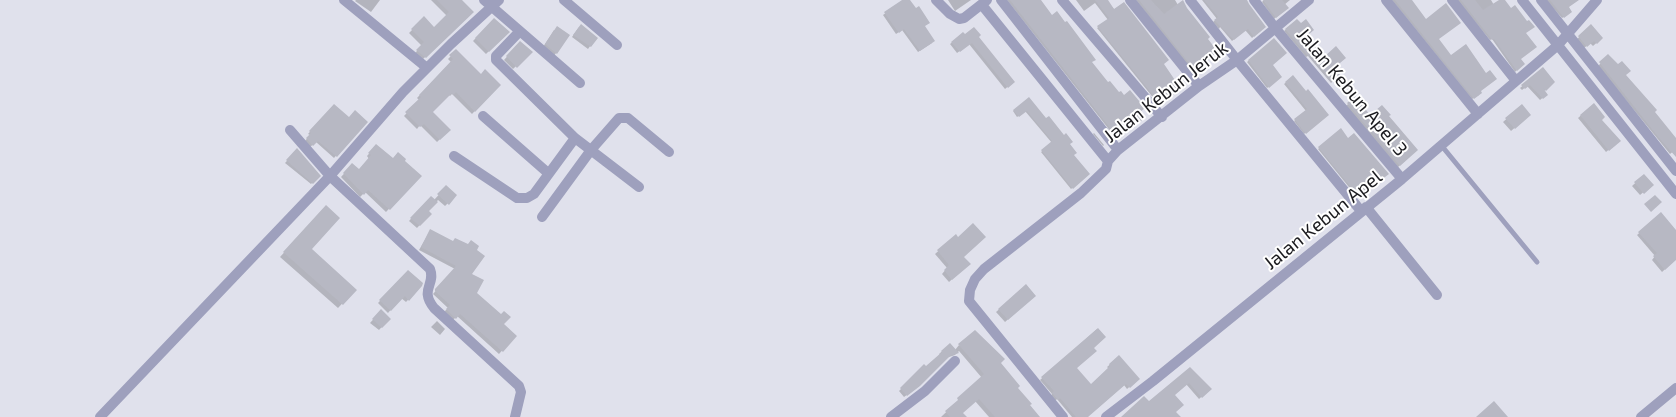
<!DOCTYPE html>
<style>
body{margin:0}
canvas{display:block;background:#e0e1ec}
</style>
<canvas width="1676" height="417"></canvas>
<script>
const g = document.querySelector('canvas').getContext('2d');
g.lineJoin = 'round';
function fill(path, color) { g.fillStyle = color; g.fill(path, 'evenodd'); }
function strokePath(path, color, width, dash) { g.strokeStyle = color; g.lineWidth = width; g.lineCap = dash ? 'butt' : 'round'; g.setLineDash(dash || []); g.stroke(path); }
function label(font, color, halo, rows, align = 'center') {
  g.font = font + ' "Exo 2",sans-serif'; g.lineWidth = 4; g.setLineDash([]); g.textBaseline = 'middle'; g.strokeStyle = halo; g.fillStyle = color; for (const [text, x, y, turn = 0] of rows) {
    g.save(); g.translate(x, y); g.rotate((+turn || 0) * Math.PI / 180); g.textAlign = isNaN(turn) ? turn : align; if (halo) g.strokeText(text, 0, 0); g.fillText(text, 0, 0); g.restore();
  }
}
const shadow = new Path2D(`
 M356,0H380L371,12L355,1Z
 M431,0H457L473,12L422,60L414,54L422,46L409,33L424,18L434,28L447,16Z
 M903,0H909L932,43L918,52L902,30L896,34L883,15Z
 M948,0H971L955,11Z
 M1007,0H1039L1107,84L1141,120L1115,137Z
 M1076,0H1106L1162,64L1180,89L1167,99L1163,94L1155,100L1097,28L1108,20L1095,3L1084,11Z
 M1136,0H1175L1178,5L1202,66L1194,73Z
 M1202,0H1244L1264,27L1252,38L1245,30L1232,41L1220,27L1219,29L1213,22L1217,19Z
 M1264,0H1290L1284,5L1287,8L1274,19L1262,2Z
 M1392,0H1410L1438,40L1479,92V95L1472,99Z
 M1457,0H1491L1494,5L1503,0L1525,33L1519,59L1523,64L1515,72L1492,39L1490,40Z
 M1546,0H1578L1567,7L1571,12L1562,18Z
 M494,19L508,32L486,54L473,41Z
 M1297,20L1339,76L1331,83L1308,56L1306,57L1284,31Z
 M1591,26L1602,38L1593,46L1590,43L1583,49L1576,40Z
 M579,27L596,38L588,49L572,37Z
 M554,30L568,35L554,56L543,47Z
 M963,34L978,37L1013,82L1005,89L969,44L957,53L950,44Z
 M1274,40L1271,65L1281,77L1267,88L1247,62Z
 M520,42L531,52L513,69L504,60Z
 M456,51L481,75L499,85L472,114L452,94L450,96L449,95L432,112L449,130L437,142L420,125L417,129L404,116L419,100L417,98L451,62L448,59Z
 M1608,56L1676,140V149L1670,154L1598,66Z
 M1542,69L1554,82L1544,91L1547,94L1540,100L1527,86L1522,90L1520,88Z
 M1293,77L1327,115L1304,134L1294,121L1306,111L1284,84Z
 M1028,99L1045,120L1064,136L1069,144L1073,155L1088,174L1071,189L1041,152L1052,143L1025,111L1017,117L1013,111Z
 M1348,104L1370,116H1388L1405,161L1398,167L1346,106Z
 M334,105L349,118L366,122L334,158L316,142L310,147L305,141L310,135L308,134Z
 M1522,105L1527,117L1511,131L1503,122Z
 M1593,105L1601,120L1619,141L1606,152L1578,118Z
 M1341,130L1348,139L1387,174L1357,197L1318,149Z
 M1094,133L1104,145L1103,146L1093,134Z
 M376,146L393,160L403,161L420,176L386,212L365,192L360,197L341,177L352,165L359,170L369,159L367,156Z
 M297,150L319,176L311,184L285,163Z
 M1644,175L1652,185L1640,195L1632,186Z
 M446,187L456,195L445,206L438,200L427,212L430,214L417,228L409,221L431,197L434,200Z
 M326,207L310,249L355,290L338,308L280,257Z
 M1660,214L1676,233V259L1662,272L1652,260L1655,256L1637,235Z
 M430,231L470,274L475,294L503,325L515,336L499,354L457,316L453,320L444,312L448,308L433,294L455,269L419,250Z
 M955,236L963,257L969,264L949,282L942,274L947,268L935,254Z
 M408,272L421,286L406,302L401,298L388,313L378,303Z
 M1026,286L1034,296L1005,322L996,312Z
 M381,311L389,319L379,330L370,323Z
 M437,321L445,329L440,335L431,327Z
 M1097,329L1093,348L1076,369L1091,386L1109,369L1107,367L1119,357L1138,379L1127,389L1124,385L1087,417H1072L1057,399L1055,401L1051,396L1052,394L1040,380Z
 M950,344L955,350L959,345L999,363L1028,405L1039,417H989L975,401L957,417H941L982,378L959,351L955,355L946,358L916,388L904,397L899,391L924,366L926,368L940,355L939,354Z
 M1190,369L1210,389L1199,399L1186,384L1173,395L1169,417H1123L1149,403Z`);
const building = new Path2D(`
 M437,0H462L474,12L426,58L416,50L424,42L411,29L424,16L434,27L449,12Z
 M902,0H910L916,8L919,6L930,23L925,26L935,41L920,51L904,29L899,33L884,12Z
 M1010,0H1041L1052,15L1057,11L1065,22L1067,21L1096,60L1092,62L1108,82L1110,81L1119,92L1121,91L1124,95L1130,90L1145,108L1139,113L1144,119L1117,137Z
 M1095,0H1108L1114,9L1124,2L1169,60L1164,64L1181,89L1169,98L1165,94L1157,100L1097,26L1109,18Z
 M1139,0H1151L1164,14L1183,0L1187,8L1210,37L1208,39L1218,52L1202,64L1204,66L1196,72Z
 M1204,0H1247L1249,4L1266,27L1254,37L1248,29L1234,40L1214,20L1218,17Z
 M1263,0H1282L1289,8L1276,18Z
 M1395,0H1412L1426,19L1446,3L1461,23L1439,39L1451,55L1466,44L1486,73L1490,70L1497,79L1481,91L1482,93L1474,99Z
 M1461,0H1475L1483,10L1499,0H1505L1511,8L1515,5L1527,21L1529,20L1535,27L1526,33L1537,47L1521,59L1525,64L1517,71L1494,39L1492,40Z
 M1550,0H1579L1569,7L1572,12L1564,18Z
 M494,18L510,32L489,52L475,38Z
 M1297,19L1301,23L1306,19L1314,30L1308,35L1325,56L1336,46L1346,58L1334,68L1341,76L1333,82L1310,55L1308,56L1285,29Z
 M581,24L598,38L591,47L573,35Z
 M1591,24L1603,38L1597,44L1594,41L1587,47L1578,36Z
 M557,26L570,35L557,54L545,44Z
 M974,27L981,35L979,37L1015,82L1008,88L972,43L960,52L951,42L963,32L965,34Z
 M1274,38L1287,53L1273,65L1282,77L1269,88L1248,60Z
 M520,41L533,52L517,68L506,56Z
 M456,49L481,74L485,69L501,85L475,112L456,92L453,95L452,93L433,112L451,130L440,140L424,124L420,127L405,112L421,97L419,95L453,59L449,55Z
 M1608,54L1618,64L1622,61L1631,71L1626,75L1657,110L1655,112L1676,138V157L1659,138L1599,62Z
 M1543,67L1555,82L1546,91L1543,88L1548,95L1543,99L1530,85L1525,89L1521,85Z
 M1293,75L1306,91L1308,89L1329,115L1306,134L1294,119L1307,109L1285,82Z
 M1355,96L1370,115L1382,105L1391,115L1389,116L1418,150L1400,166L1347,103Z
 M1029,97L1046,118L1049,116L1064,135L1066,133L1073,142L1070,144L1077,153L1074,155L1090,174L1073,189L1041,150L1052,141L1027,111L1019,117L1013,110Z
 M1594,103L1605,117L1602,120L1621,141L1609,151L1580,115Z
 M334,104L349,117L355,110L368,122L337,157L318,141L313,146L306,138L311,133L309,131Z
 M1522,104L1531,115L1515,129L1505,118Z
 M1341,128L1348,138L1354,133L1389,174L1359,197L1318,147Z
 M376,144L393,158L398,152L406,159L405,161L422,176L390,210L368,190L364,195L343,173L352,163L359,169L371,155L368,153Z
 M297,148L321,176L313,184L286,160Z
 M1644,174L1654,185L1644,194L1634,182Z
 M446,185L457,195L449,205L437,194Z
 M1655,195L1662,202L1651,212L1644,204Z
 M431,196L438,202L429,211L432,214L420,226L410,218Z
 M326,205L340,218L312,249L357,290L343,305L283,252Z
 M1661,212L1676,230V260L1665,270L1653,256L1657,253L1638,232Z
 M973,223L986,237L964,257L971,264L952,280L944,270L949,265L937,250L956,234L958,237Z
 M430,229L453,241L455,238L468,244L471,240L479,246L477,250L485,256L472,274L484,280L477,293L501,314L504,311L511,317L504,324L517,336L503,352L460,314L456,319L446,309L450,305L435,291V289L456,266L421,247Z
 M408,270L423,283L422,286L409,301L405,296L391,311L379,300Z
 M1026,284L1036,296L1008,320L998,309Z
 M381,309L391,319L382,328L372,319Z
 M1098,328L1106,337L1094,348L1097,351L1077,368L1091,384L1110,366L1109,364L1119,355L1140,379L1130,388L1126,384L1088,417H1076L1060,398L1058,400L1052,393L1054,391L1041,377Z
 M975,330L1005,359L1001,363L1020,386L1018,388L1032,404L1030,405L1040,417H995L979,399L963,413L967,417H950L945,411L958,400L957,398L984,374L958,344Z
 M950,343L959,353L950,356L920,386L907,396L900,388L924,364L926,366L942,352L941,351Z
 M1190,367L1212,389L1202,398L1189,383L1175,395L1184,405L1176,412L1181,417H1121L1144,396L1149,401Z
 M1494,401L1508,417H1476Z`);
const service = new Path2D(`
 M1441,145L1537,262`);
const minor = new Path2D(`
 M344,0L427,68
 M484,0L580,83
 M564,0L617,45
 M936,0L950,14L959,19L964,18L987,0
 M1001,0L1118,150
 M1062,0L1162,117
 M1130,0L1199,86
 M1190,0L1237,60L1361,211
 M1254,0L1276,29L1402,179
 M1386,0L1478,114
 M1452,0L1516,81
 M1522,0L1676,194
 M1541,0L1676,171
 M982,5L1108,161
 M483,116L548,173
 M290,130L330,176L430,269C436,285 419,289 434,308L519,386L521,392L515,417
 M575,138L639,187
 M454,156L517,198H527L534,194L575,138L496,60V56L520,31
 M1366,207L1437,295
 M542,217L591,150L619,118H628L669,152
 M100,417L330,176L403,92L451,44L499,0
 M891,417L925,391L955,361
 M1063,417L969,301L970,290L975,279L984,269L1081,193L1106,169L1108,161L1118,150L1199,86L1237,60L1309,0
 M1106,417L1153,381L1402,179L1558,45L1597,0
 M1641,417L1676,388`);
const streetNames = [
 ["Jalan Kebun Jeruk",1166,92,-38],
 ["Jalan Kebun Apel 3",1352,92,50],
 ["Jalan Kebun Apel",1323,220,-39]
];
fill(shadow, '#0003');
fill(building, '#b7b8c3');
strokePath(service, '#9ea0bd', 5);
strokePath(minor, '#9ea0bd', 10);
label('19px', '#1b1b1f', '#fff', streetNames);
</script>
